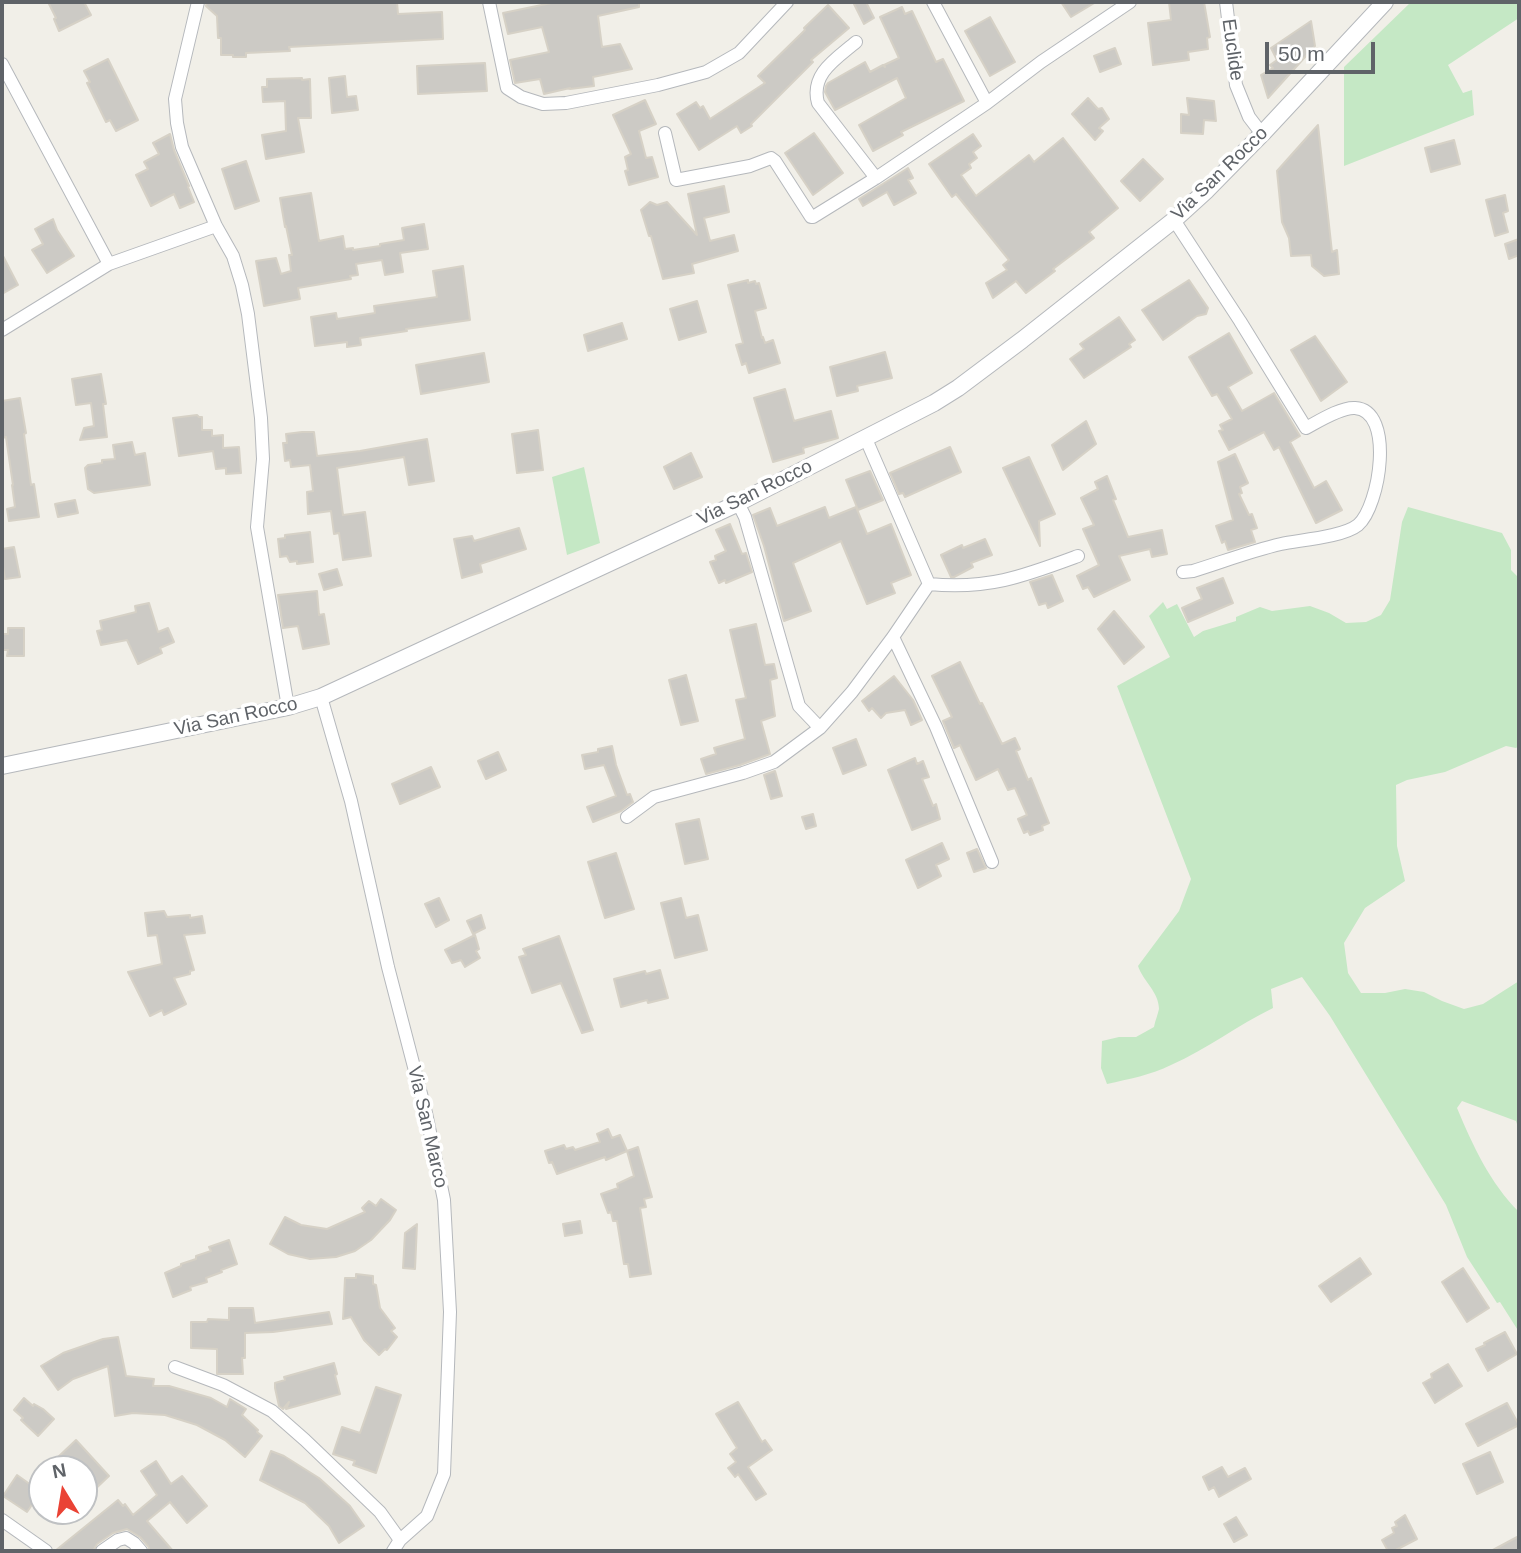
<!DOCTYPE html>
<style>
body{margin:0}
#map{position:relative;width:1521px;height:1553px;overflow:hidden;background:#f1efe8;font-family:Helvetica,sans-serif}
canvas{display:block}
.frame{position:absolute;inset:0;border:4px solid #5f6368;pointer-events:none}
.north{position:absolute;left:28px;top:1455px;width:70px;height:70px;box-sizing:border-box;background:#fff;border:2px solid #bfc1c3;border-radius:50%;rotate:349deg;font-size:19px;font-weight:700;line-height:28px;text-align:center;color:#5f6368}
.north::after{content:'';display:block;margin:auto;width:24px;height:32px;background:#ea4335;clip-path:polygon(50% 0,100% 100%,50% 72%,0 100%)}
.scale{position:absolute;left:1265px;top:42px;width:110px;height:32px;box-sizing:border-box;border:4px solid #5f6368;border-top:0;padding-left:9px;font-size:21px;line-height:24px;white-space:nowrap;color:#5f6368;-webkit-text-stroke:5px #fff;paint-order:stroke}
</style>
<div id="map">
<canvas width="1521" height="1553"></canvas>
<div class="frame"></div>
<div class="north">N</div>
<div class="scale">50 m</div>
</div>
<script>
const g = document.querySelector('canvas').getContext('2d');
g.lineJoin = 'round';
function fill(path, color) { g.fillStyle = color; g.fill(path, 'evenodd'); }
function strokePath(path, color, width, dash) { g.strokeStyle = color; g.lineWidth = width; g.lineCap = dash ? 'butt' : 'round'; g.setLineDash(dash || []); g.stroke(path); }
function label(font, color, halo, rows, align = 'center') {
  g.font = font + ' Helvetica,sans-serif'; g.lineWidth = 7; g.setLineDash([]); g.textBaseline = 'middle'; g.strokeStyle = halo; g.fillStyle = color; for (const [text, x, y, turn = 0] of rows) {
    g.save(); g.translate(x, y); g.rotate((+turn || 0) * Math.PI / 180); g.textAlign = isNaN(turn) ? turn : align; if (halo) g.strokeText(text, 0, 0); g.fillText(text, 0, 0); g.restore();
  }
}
const green = new Path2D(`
 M1411,2H1519V18L1448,65L1463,93L1472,90L1474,115L1344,166V67Z
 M584,467L600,543L567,555L552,477Z
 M1408,507L1502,533L1511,550V570L1517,576L1519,575V746L1516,748L1506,746L1445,772L1407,780L1396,785L1397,846L1405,881L1365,908L1344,943L1348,973L1361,993H1385L1405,989L1424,992L1442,1001L1464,1009L1483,1004L1519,981V1130L1516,1121L1462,1101L1457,1108C1473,1146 1490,1183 1519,1212V1332L1500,1302L1497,1303L1467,1257L1446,1205L1330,1016L1302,977L1271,989L1273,1008C1238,1025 1207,1049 1171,1065C1151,1075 1129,1079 1107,1084L1101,1068L1102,1041L1119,1037H1136L1154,1027C1155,1021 1158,1014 1159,1009C1159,992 1143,981 1138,966L1179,911L1191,879L1117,686L1170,657L1149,616L1163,602L1167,609L1177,604L1194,637L1203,631L1236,621V617L1260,607L1272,611L1310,606L1329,613L1346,623L1366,622L1381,615L1390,600L1402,522Z`);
const building = new Path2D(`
 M48,2H84L91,15L59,31L54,19L56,18Z
 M207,2H397L398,14L442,12L443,39L289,47L290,51L246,53V57H233V55H221V38H218L217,16L206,6Z
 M556,2H639V7L598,16L602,47L620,44L632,69L593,77L594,86L570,89V88L544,94L540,79L515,83L510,60L549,52L542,27L508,34L503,13Z
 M853,2H866L874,18L864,24Z
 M1061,2H1096L1071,17Z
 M1169,2H1204L1210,37L1207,38L1208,49L1188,52L1189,60L1153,65L1148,23L1171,20Z
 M828,5L849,28L811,60L813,62L751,124L752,126L741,133L737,126L699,150L677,114L696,102L700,108L703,106L710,119L765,83L758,76L805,30L804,28Z
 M902,7L905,14L912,11L936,62L943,59L964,101L901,132L903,135L873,151L859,125L906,98L897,78L835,110L825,92L826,86L828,83L865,62L870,72L883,65L885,67L884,65L899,58L880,17Z
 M990,17L1015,62L990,76L965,31Z
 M1311,21L1315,46L1268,98L1261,75L1273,68L1270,65L1277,60L1271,48Z
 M1115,48L1121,64L1100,72L1094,56Z
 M108,59L138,120L116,131L110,120L106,122L87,83L90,82L84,71Z
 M485,63L487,91L418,94L417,66Z
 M345,76L347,97L356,96L358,110L332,113L329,78Z
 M302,78V80L310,79L311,118H298L304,152L266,159L262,135L286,131L285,101L263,102L262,87H267V79Z
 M1088,98L1098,109L1102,108L1109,119L1099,128L1103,131L1095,140L1072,114Z
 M1187,98L1214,101L1216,121L1204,120L1203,134L1181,133V114L1189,115Z
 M645,100L656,124L639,131L646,158L652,157L658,177L629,185L625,171L628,170L625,157L631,154L613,115Z
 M1318,125L1332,252L1337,250L1339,274L1324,276L1312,266L1311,255L1291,256L1289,238L1282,222L1277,171Z
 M814,133L843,173L813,195L785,153Z
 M170,134L174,150L189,186L188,187L194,202L180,208L174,194L151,206L136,175L148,169L144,162L159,154L153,143Z
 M973,134L981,146L973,152L977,158L969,164L971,168L961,175L976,196L1029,155L1034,162L1063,138L1118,208L1089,232L1094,238L1053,269L1055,271L1026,293L1016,281L993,298L986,283L1007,270L1003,265L1009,260L956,194L952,197L929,164Z
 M1454,140L1460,164L1431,172L1425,148Z
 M1143,159L1163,179L1140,201L1121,181Z
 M246,161L259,201L235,209L222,169Z
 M908,168L913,178L908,180L916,193L894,205L887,192L863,206L859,199Z
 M724,186L729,212L704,218L710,241L734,235L738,251L692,264L694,273L663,279L651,236H649L641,210L650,202L657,205L667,202L697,235L688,194Z
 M311,193L319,241L343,236L345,249L353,248V250L380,246V244L404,240L402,228L424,224L428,249L400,253L403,272L385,275L382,260L356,264L358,275L350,276L351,279L298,288L300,299L264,306L256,261L276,258L281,274L291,271L289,255H292L286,226L285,227L280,198Z
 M1505,195L1508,211L1503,213L1508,232L1495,236L1486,200Z
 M53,219L57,230L74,256L47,273L32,250L43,244L35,229Z
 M1519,239V255L1509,259L1505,244Z
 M2,254L18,285L2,294Z
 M463,266L470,320L406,329L407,331L360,338L361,345L347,347V342L315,346L311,317L336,313L337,319L375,313L374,306L437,297L433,271Z
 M748,280V283L755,281L756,284L759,283L766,308L755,311L762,338L763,337L765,343L773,340L780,363L749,373L746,363L742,365L736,345L743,343L728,285Z
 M1189,280L1208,308L1206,314L1197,316L1163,340L1142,310Z
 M697,301L706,332L679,340L670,309Z
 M1119,317L1135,340L1129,344L1131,347L1084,378L1070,359L1084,349L1080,344Z
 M622,323L627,339L588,351L584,335Z
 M1229,333L1252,373L1228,387L1242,411L1274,393L1300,436L1290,442L1314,488L1326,481L1342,510L1316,523L1279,447L1274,450L1264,432L1229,450L1219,431L1223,430L1220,425L1232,419L1217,394L1212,396L1189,357Z
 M1315,336L1347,382L1321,401L1291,350Z
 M885,352L892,378L857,386L858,391L837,396L830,367Z
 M484,353L489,382L421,394L416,365Z
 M101,374L106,404H103L107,437L80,440L84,428L94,426L91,403L76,405L72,379Z
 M785,389L794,421L831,411L838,438L803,448L804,453L773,462L754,398Z
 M20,398L26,433L24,434L31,485L34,484L39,517L9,521L7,509L15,507L12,485H13L6,437L2,438V401Z
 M197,415L199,417H202V430H212V436L223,435V448L239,447L241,473L226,474V468L216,469L213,451L179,456L173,418Z
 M1086,421L1096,444L1063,470L1052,445Z
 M538,430L543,470L517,473L512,434Z
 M302,432H314L317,456L360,451L427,439L434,481L409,485L404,457L337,468L343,515L365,512L371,556L343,560L339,533L334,534L331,511L308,514L307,492L313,491L310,465L291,467L290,460L285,461L283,443H287L286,434Z
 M132,442L135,455L145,453L150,485L94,493L88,489L85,468L88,465L102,463V460L115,459L113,445Z
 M950,447L961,472L905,497L903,493L899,494L890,473Z
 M691,453L702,477L674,489L664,467Z
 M1235,454L1248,483L1240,487L1242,493L1239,494L1249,515L1252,514L1257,528L1251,530L1255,542L1228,550L1225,541L1222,543L1216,526L1233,520L1218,462Z
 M1029,457L1055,514L1039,521L1040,546L1003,468Z
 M870,471L883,500L858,510L846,480Z
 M1107,476L1116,499L1113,500L1128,537L1162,530L1167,554L1152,557L1150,549L1119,556L1130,580L1094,597L1088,587L1083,589L1077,576L1099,565L1083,529L1094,525L1081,498L1098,489L1095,482Z
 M75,500L78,513L58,517L55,504Z
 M825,507L829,518L856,507L867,534L891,524L911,575L891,583L895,593L867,604L841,541L793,563L811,611L784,621L764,546L753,515L770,508L777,526Z
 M730,524L742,554L746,553L752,572L726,583L725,580L719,583L710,562L716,560L715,556L726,551L716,530Z
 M519,528L526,549L480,564L482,572L462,578L454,539L472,536L474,541Z
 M310,532L313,562L297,564V561L290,562L287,556L280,557L278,539L285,538V535Z
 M985,539L992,555L971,563L973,567L954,577H951L941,555L962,545L963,548Z
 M14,547L20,577L5,579L2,561V549Z
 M337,569L342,585L324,590L319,574Z
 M1052,575L1063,601L1048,608L1046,603L1039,605L1030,582Z
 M1223,578L1233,603L1188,622L1182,608L1202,599L1197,588Z
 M317,591L319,615L324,614L329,644L303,649L298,626L283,628L278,595Z
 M149,603L158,632L168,628L174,642L160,648L162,653L138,664L127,640L101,645L97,631L102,630L100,621L136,612L135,606Z
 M1114,611L1144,647L1124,664L1098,629Z
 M756,624L765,665L774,664L777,678L770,680L775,716L761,721L770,754L740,765L706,774L701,759L716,754L714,748L745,739L736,700L746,698L730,630Z
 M8,628H24V656H7L8,650H2V634H8Z
 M960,662L980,704L982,703L1002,744L1015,738L1020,749L1016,751L1028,780L1031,778L1049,823L1042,826L1043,830L1030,835L1028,831L1024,833L1018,819L1027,815L1015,788L1008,790L998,769L976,780L960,745L954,748L943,721L952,717L932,676Z
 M686,675L698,721L681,725L669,680Z
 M894,676L913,700L922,720L911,725L905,710L886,713L881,718L872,708L869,711L862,701Z
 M856,739L866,765L843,774L833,748Z
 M612,746L616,765L627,795L630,794L633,802L621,811L593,822L587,807L616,796L604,765L585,769L582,755L598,752V749Z
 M498,752L506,770L486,779L478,761Z
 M915,758L917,764L923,761L929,777L922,779L933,806L936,804L940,819L912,830L888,770Z
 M431,767L440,787L400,804L392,784Z
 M775,771L782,796L771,799L764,775Z
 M813,814L816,826L806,829L802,817Z
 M699,819L708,859L685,864L676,824Z
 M942,843L949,859L936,865L941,876L918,888L906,860Z
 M977,849L986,868L974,872L967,853Z
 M616,853L634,909L605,918L588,862Z
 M439,898L449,920L436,927L425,904Z
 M681,898L686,918L698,915L707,950L675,958L661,903Z
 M164,911L167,917L190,915V918L202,916L205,933L184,935L194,970L190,971V974L174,978L186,1004L164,1015L162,1010L150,1016L128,972L162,964L157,935L148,936L145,913Z
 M481,915L485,928L473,934L467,921Z
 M475,935L479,949L476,951L480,958L465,967L461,960L452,963L445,950Z
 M559,936L593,1030L582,1033L561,983L532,993L519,957L526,955L523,949Z
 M660,970L668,998L648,1003L647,1000L621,1007L614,979L645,971L646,974Z
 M608,1129L612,1138L620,1135L627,1151L638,1147L652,1197L644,1199L646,1207L640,1208L651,1274L630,1277L628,1264H624L617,1221H613L611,1212L608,1213L601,1194L618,1188L617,1184L634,1176L627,1151L606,1160L605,1157L557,1174L552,1162L549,1163L545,1151L564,1145L566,1149L573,1147L575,1150L600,1142L597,1134Z
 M381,1199L396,1210L390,1220L371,1240L355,1251L336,1257L310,1259L288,1254L270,1244L285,1217L301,1225L327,1229L365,1212L362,1208L369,1201L376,1206Z
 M580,1221L582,1233L565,1236L563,1224Z
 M417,1224L415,1269L403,1268L405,1233Z
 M229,1240L237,1264L221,1270L222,1272L206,1278L207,1282L190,1287L191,1290L173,1297L165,1273L181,1266V1264L196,1259V1256L211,1251L209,1247Z
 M1360,1258L1371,1274L1331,1302L1319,1286Z
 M1463,1268L1489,1308L1467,1322L1442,1282Z
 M356,1274L373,1276V1284L376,1285L380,1308L395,1328L391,1331L397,1337L387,1350L385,1349L379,1355L364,1340L351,1317L343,1319L345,1278H356Z
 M229,1308H253L255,1323L329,1312L332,1324L273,1332L245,1333V1358H242L243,1374H217V1349L191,1348V1322H207L208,1319L229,1320Z
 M1505,1332L1517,1354L1488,1371L1476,1349L1485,1345L1484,1343Z
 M118,1337L126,1376L154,1379L153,1386H169L211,1398L227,1407L230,1399L246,1409L242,1415L258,1430L257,1432L262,1436L245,1457L225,1440L197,1425L165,1415L133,1413L115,1416L108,1366L73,1379L58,1390L41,1366L63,1353L103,1339Z
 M334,1363L337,1374L335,1375L340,1394L286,1409L289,1402L283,1409L279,1406L275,1388V1383L285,1380L284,1377Z
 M1448,1364L1462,1386L1435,1403L1423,1383L1432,1378L1431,1374Z
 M376,1387L401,1395L376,1473L353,1465L355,1461L333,1454L342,1427L360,1433Z
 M24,1398L33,1406L34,1404L43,1409L54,1419L38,1436L21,1420L23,1418L14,1410Z
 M738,1402L762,1442L765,1440L772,1450L748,1467L766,1494L756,1500L738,1474L735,1477L728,1468L736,1462L730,1454L737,1448L716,1414Z
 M1507,1403L1519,1425L1478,1446L1466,1424Z
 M76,1440L109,1476L90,1494L84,1487V1469H67L57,1458Z
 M271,1451L284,1456L319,1478L350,1506L364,1526L339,1543L329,1526L305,1503L260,1480Z
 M1490,1452L1503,1482L1477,1494L1463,1464Z
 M156,1461L171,1484L182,1476L207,1506L187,1523L170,1502L147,1521L173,1551H150L148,1546L140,1537L127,1529L113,1533L97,1544L93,1551H55L118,1500L123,1506L125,1504L133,1515L157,1495L141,1471Z
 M1222,1467L1228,1477L1245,1468L1251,1479L1219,1497L1214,1487L1209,1490L1203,1477Z
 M17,1475L41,1492L27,1512L3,1496Z
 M1405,1515L1417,1539L1394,1551H1388L1382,1540L1394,1533L1392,1528L1397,1526L1395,1522Z
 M1236,1517L1247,1535L1234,1542L1224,1524Z
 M1519,1536V1551H1491Z`);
const minor = new Path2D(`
 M198,2L175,99L177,123L182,147L216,226L233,256L242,285L248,314L261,418L263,459L257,527L288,707
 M489,2L507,88L521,97L543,104L566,103L658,85L706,72L739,53L787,2
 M933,2L987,103
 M1226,2L1236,85L1249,117L1262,134
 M856,42C836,59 810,74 818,103L876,178
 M2,64L109,264
 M665,133L676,180L750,166L771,158L775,161L811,217H813L876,178L987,103L1041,62L1130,2
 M1174,220L1240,321L1306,428C1319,421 1341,407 1355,408C1395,410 1380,506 1358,525C1343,537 1300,540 1281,544C1251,551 1222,562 1193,571L1183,572
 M2,330L109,264L216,226
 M738,503L745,517L799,706L820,728
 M929,584C988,590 1024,576 1078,556
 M893,637L936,727L992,862
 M321,697L351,801L388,967L426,1113L444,1200L450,1312L444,1474L427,1516L400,1540L393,1551
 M627,817L654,797L743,773L774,762L820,728L852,692L893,637L929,584L866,439
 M175,1367L223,1385L272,1411L305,1440L380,1512L400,1540
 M2,1520L46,1551
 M102,1551L118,1540L126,1538L134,1543L141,1551`);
const tertiary = new Path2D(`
 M2,766L288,707L321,697L732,506L934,403L958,388L1022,340L1174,220L1207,190L1262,134L1385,2`);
const streetNames = [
 ["Euclide",1232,50,82],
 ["Via San Rocco",1220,174,-44],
 ["Via San Rocco",755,493,-26],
 ["Via San Rocco",236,717,-12],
 ["Via San Marco",427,1127,77]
];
fill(green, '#c5e8c5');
fill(building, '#cccac5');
strokePath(building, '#d6d1c6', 2);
strokePath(minor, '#b5b8bc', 14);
strokePath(tertiary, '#b5b8bc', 18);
strokePath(minor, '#fff', 12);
strokePath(tertiary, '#fff', 16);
label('19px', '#5f6368', '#fff', streetNames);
</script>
